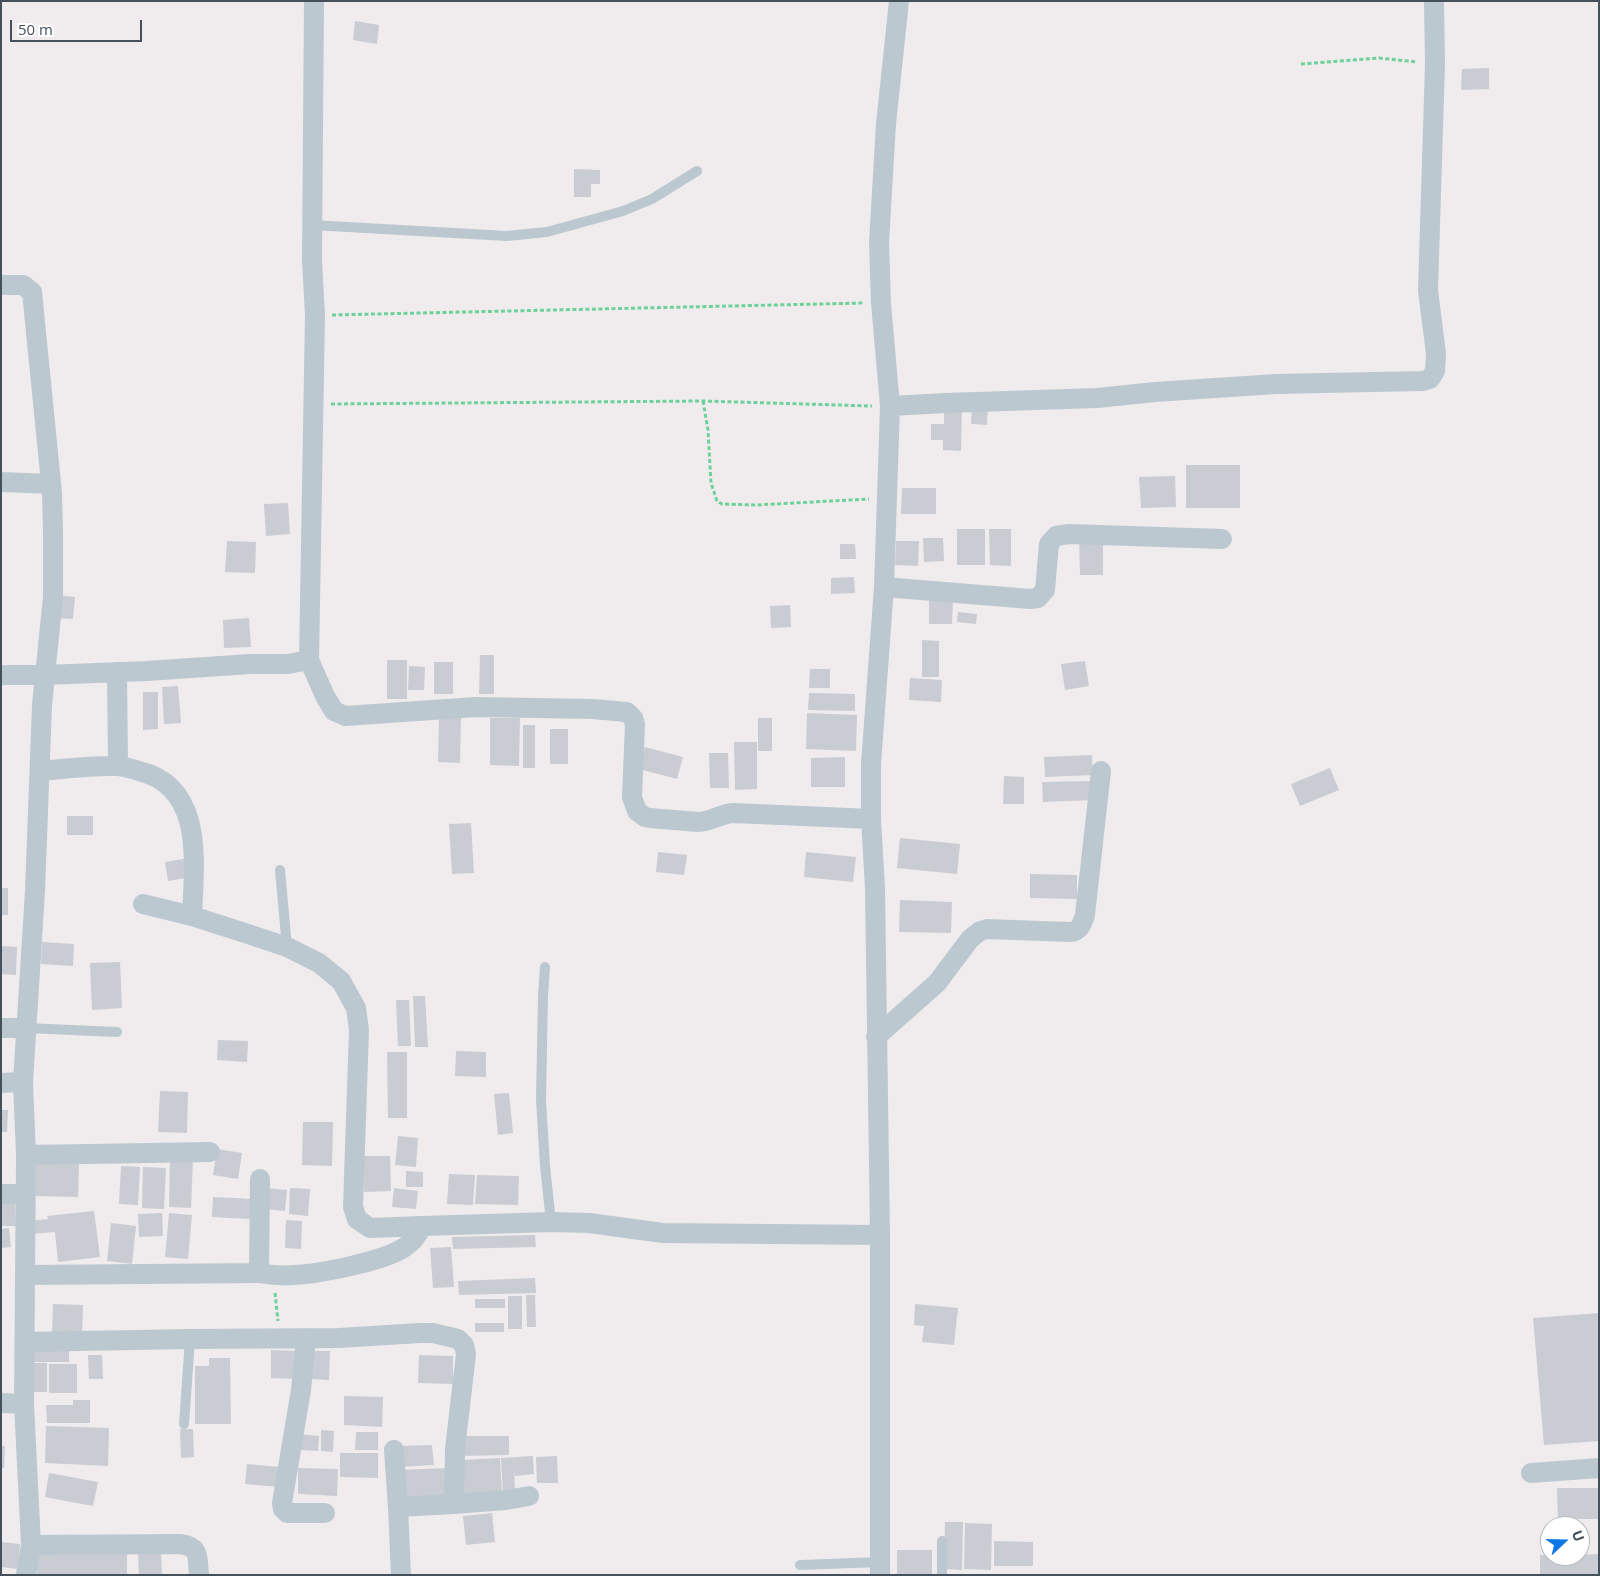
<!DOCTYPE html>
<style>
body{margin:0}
#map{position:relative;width:1600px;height:1576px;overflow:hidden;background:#f0eced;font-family:"Open Sans",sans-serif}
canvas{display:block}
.frame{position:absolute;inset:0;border:2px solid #44515b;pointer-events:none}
.north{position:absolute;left:1540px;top:1516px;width:50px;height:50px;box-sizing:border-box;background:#fff;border:1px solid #b4b9bd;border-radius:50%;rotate:69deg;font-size:14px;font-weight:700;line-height:20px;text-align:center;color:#44515b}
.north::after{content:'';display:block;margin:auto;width:18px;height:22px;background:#0e78e8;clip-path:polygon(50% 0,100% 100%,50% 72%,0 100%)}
.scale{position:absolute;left:10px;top:20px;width:132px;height:22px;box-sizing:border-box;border:2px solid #44515b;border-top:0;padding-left:6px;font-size:15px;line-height:18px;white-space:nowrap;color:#44515b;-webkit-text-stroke:4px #fff;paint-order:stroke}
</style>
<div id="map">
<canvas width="1600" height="1576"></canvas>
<div class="frame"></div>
<div class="north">U</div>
<div class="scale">50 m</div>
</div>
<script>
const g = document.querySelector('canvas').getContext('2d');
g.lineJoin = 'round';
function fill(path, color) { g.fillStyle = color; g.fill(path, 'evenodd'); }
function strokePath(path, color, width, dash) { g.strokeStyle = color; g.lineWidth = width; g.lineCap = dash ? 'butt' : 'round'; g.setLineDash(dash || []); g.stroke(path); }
const building = new Path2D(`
 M355,21L379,25L377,44L353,40Z
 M1489,68V89L1461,90L1462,69Z
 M574,169L600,170V184H591V197H574Z
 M972,404L988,405L987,425L971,424Z
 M944,406H962L961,451L943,450V440H931V424H944Z
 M1186,465H1240V508H1186Z
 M1175,476L1176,507L1141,508L1139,477Z
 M902,488H936V514H901Z
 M288,503L290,534L266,536L264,504Z
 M957,529H985V565H957Z
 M989,529H1011V566L990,565Z
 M1079,537H1103V575H1080Z
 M923,538H943L944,561L924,562Z
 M227,541L256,542L255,573L225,572Z
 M896,541H919L918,566L895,565Z
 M840,544H855L856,559H840Z
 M854,577L855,593L831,594V578Z
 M56,595L75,597L73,619L54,618Z
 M929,597L953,598L952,624H929Z
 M790,605L791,627L771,628L770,606Z
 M958,612L977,614L976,624L957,622Z
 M249,618L251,647L224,648L223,620Z
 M922,640L939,641V677H922Z
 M480,655H494V694H479Z
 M387,660H407V699H387Z
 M1085,661L1089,686L1065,690L1061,664Z
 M434,662H453V694H434Z
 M409,666L425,667L424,690H408Z
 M810,669H830V688H809Z
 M910,678L942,680L941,702L909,700Z
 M178,686L181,723L164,724L162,687Z
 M143,692H158V729L143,730Z
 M809,693L855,694V711L808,710Z
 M807,713L857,715L856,751L806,749Z
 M439,717L461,718L460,763L438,762Z
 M490,718H520L519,766L490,765Z
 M758,718H772V751H758Z
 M523,725H535V768H523Z
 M550,729H568V764H550Z
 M734,742H757V789L735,790Z
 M645,747L683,757L677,779L639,769Z
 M709,753H728L729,788H710Z
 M1092,755L1093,775L1045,777L1044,757Z
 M845,757V787H811V758Z
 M1330,768L1339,790L1300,806L1291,784Z
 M1004,776L1024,777V804H1003Z
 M1092,781L1093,800L1043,802L1042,782Z
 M67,816H93V835H67Z
 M471,823L474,873L452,874L449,824Z
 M900,838L960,844L957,874L897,868Z
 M658,852L687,855L684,875L656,872Z
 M806,852L856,857L853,882L804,877Z
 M188,858L191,877L168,881L165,862Z
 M1030,874L1077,875V899L1030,898Z
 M1,888H8V915H1Z
 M900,900L952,902L951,933L899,932Z
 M42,942L74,944L73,966L41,964Z
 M1,946L17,947L16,975L1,974Z
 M120,962L122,1008L92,1010L90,963Z
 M413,996H425L428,1047H415Z
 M396,1000H409L411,1046H398Z
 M218,1040L248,1041L247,1062L217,1060Z
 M456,1051L486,1052V1077L455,1076Z
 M387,1052H407V1118H388Z
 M160,1091L188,1092L187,1133L158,1132Z
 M509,1093L513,1133L498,1135L494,1094Z
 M1,1110H8L7,1132H1Z
 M303,1122H333L332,1166L302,1165Z
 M398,1136L418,1138L416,1167L395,1165Z
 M217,1149L242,1153L238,1179L213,1175Z
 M363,1156H390L391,1191L364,1192Z
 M170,1159H193L191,1208L169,1207Z
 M36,1163L79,1164L78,1197L35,1196Z
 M121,1166L140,1167L138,1205L119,1204Z
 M143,1167L166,1168L164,1209L142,1208Z
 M406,1171L423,1172V1187H406Z
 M449,1174L475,1175L473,1205L447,1204Z
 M477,1175L519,1176L518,1205L475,1204Z
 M266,1188L287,1190L285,1211L264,1209Z
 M290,1188L310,1189L308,1216L289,1214Z
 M394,1188L418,1191L416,1209L392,1207Z
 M213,1197L252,1199L251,1219L212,1217Z
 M1,1198H15L16,1226H1Z
 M94,1211L100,1257L58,1262L55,1232L31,1234L30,1221L48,1219L47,1216Z
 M162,1213L163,1236L139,1237L138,1214Z
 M169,1213L192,1215L188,1259L165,1257Z
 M286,1220L302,1221L301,1249L285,1248Z
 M111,1223L136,1226L132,1264L107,1261Z
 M9,1228L11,1247L1,1248V1229Z
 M535,1235L536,1247L453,1249L452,1237Z
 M451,1247L454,1287L433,1288L430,1248Z
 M535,1278L536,1293L459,1295L458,1281Z
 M526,1295H535L536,1327H527Z
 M508,1296H522V1329H508Z
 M475,1299H505V1308H475Z
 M53,1304L83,1305L82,1335H52Z
 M915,1304L958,1308L954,1345L922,1342L924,1326L914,1325Z
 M1599,1313V1441L1544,1445L1533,1318Z
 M475,1323H504V1332H475Z
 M31,1345H69V1362H31Z
 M271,1350L297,1351L296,1379L271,1378Z
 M310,1351H330L329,1380L310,1379Z
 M88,1355H102L103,1379H89Z
 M419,1355L453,1356V1384L418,1383Z
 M209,1358H230L231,1424H195V1366H209Z
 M30,1363H47V1392H30Z
 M49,1364H77V1393H49Z
 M344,1396L383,1397L382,1427L344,1425Z
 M73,1400H90V1423H47L46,1405H73Z
 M46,1426L109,1428L108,1466L45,1463Z
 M180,1429H193L194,1457L181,1458Z
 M321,1430L334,1431L333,1452L321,1451Z
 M356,1432H378V1450H355Z
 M298,1434L319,1436L318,1451L298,1450Z
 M460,1436H509V1455L460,1456Z
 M432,1445L434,1465L400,1467L399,1446Z
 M1,1446H5L4,1468H1Z
 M340,1453H378V1478L340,1477Z
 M533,1456L534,1474L515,1476L514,1467L515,1493L503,1494L501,1458Z
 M557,1456L558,1483H537L536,1457Z
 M500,1458L502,1494L463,1496L461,1460Z
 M247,1464L281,1467L280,1487L245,1484Z
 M298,1468L338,1469L337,1496L298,1494Z
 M449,1468L451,1496L399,1498L398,1470Z
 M49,1473L98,1482L93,1506L45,1497Z
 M1557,1488H1599V1519H1558Z
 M492,1513L495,1542L466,1545L463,1516Z
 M945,1522H963L962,1570L944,1569Z
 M965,1523L992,1524L991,1570L964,1569Z
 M994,1541L1033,1542V1566H994Z
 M1,1542L20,1544L18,1569L1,1567Z
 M37,1549H127V1575H37Z
 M897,1550H932V1575H897Z
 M161,1553L162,1575H139L138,1554Z
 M1599,1554V1575H1540V1555L1580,1556V1555Z`);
const path = new Path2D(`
 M1301,64L1379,58L1417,62
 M332,315L863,303
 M703,401L708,430L711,483L717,501L722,504L756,505L869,499
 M331,404L703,401L872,406
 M275,1293L278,1321`);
const service = new Path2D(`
 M312,225L507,236L547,232L623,211L652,199L697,171
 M280,870L287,947
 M545,967L543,996L541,1100L545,1166L551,1222
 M26,1028L117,1032
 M184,1424L190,1339
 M942,1541V1575
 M800,1565L880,1562`);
const minor = new Path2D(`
 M1,285H23L32,292L52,493L53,533V597L42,705L35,891L23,1082L26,1155L24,1404L31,1545L26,1575
 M890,406L946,403L1097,398L1155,392L1276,384L1423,381L1430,379L1435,371L1436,354L1428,290L1435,64L1434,1
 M1,482L51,484
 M884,587L1030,599L1038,598L1045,590L1049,544L1056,536L1069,534L1222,539
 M309,660L315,315L312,260L314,1
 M117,672L118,766
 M1,675H45L147,671L250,664H288L309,660L325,696L334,711L345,716L476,707L593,709L627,712L633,718L635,724L632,797L637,811L645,817L650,818L698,822C711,822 721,813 734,813L871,819
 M40,771C65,769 92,765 116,766C124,766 132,769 139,771C205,787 194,863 192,916
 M143,904L192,916L245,933L287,947L319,963L341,981L356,1008L359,1030L353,1207L357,1219L370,1228L422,1226
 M1,1028H26
 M876,1037L937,983L970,939L980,931L987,929L1069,932C1080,932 1082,924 1085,915L1101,771
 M1,1083L23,1082
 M26,1155L210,1152
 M1,1194H25
 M259,1273L260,1179
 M26,1275L259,1273C271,1275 283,1276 294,1275C319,1274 385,1261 405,1247C414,1241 418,1235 422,1226L551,1222L589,1223L663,1233L880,1235
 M306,1338L301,1390L282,1503L283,1509L287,1513H325
 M25,1342L190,1339L339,1338L420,1333H433L458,1339L464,1345L466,1354L455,1449L454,1504L506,1500L529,1496
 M1,1403L24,1404
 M394,1450L398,1507L401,1575
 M1531,1473L1599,1468
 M398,1507L454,1504
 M31,1545L180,1544C201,1547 197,1557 199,1575
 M880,1575V1235L875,888L871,819V764L884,587L890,406L881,303L879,242L886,124L899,1`);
fill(building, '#c9ccd2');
strokePath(path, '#6ed19b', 3, [4, 2.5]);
strokePath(service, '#bcc8d0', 10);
strokePath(minor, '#bcc8d0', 20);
</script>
